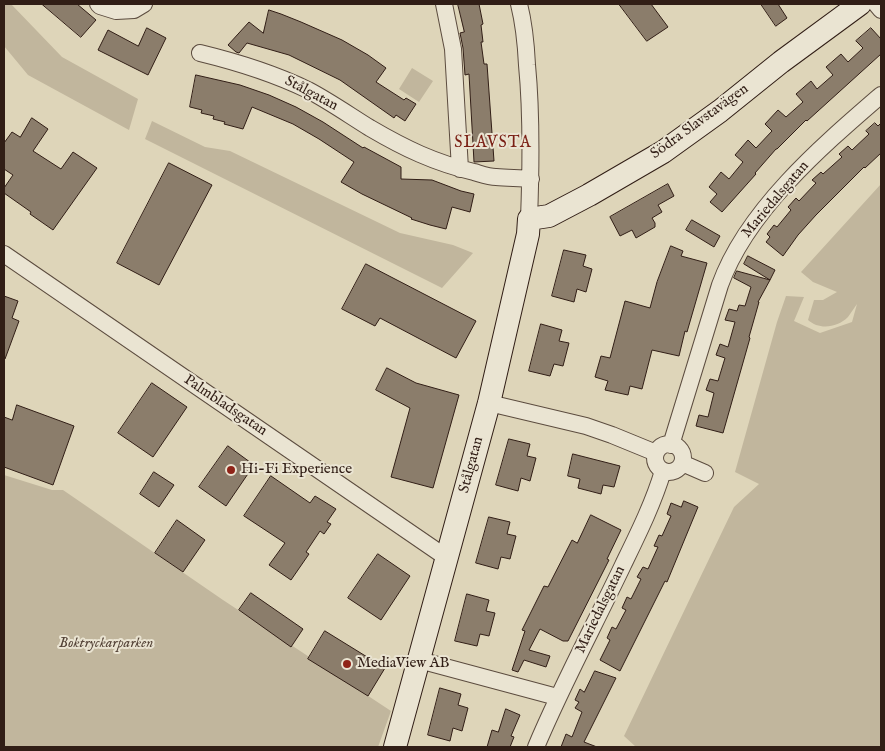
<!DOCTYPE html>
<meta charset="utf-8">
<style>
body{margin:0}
#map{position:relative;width:885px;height:751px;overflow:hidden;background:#ded5b9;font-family:"IM FELL English",serif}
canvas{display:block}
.frame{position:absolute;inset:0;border:5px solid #311e16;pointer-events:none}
</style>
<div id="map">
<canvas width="885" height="751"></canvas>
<div class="frame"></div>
</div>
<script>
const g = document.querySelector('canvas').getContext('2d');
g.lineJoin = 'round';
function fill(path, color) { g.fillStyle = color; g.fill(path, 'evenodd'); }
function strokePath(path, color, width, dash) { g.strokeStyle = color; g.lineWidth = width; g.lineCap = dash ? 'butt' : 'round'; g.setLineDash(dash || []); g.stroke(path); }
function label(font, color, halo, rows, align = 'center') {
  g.font = font + ' "IM FELL English",serif'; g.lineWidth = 4; g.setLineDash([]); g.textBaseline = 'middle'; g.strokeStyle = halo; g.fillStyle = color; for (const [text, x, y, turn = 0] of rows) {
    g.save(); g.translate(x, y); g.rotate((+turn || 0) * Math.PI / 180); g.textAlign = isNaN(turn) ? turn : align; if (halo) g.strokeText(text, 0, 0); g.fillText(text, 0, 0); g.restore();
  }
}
const green = new Path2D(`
 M4,4H11L62,57L138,99L129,130L28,75L4,46Z
 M412,68L433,81L419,102L399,89Z
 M152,121L205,147L230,151L400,233L453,245L473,253L442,288L145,139Z
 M881,184V747H636L624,736L734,507L759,484L735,472L777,322L786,296L804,297L794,321L820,333L852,322L857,304C854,308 851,313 848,317C837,328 819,330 808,320L814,300H823L837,292L813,282L801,272Z
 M4,475L52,490H63L223,600L391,711L378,747H4Z`);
const building = new Path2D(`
 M42,4H77L96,20L81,37Z
 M458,4H479L483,24L481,25L483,42H481L484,64H487L494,161L474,162L469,74L465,75L463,48L460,33L464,32Z
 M619,4H651L668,27L647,41Z
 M761,4H778L787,18L776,26Z
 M269,10L281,14L301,22L342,40L368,55L386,68L376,82L404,100L406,98L416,104L405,121L396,115L394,118L340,80L289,55L247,43L239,53L236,52L228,45L249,22L263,33Z
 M147,28L166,38L148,75L98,50L108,30L138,46Z
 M871,28L881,39V54L807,121L806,120L777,149H776L755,173L756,174L722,212L710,202L717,194L709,187L721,172L729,179L743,162L735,155L748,140L756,148L772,131L765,124L778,110L786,117L803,102L796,94L811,81L817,89L833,75L826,67L841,54L848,62L863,48L856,41Z
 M196,75L240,85L269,95L296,107L323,122L363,148L364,147L401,167V179L432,180L461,191L474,194L470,212L452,207L446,229L430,225L411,219L412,218L362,194L341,182L354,162L319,139L293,124L252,107L243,129L224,124L225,122L213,119L214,116L201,113L202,110L190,107Z
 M32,118L48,129L33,151L61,169L73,152L97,168L53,230L30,214L31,212L4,193V188L13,175L4,169V143L12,132L20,137Z
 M875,123L878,126L881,123V153L865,168L864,167L816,215L798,235L783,256L766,242L770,237L767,234L774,225L777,227L791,210L788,207L796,198L799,201L816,183L812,180L821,172L823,174L842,157L839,154L848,146L852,150L869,134L866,131Z
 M169,163L212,185L159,285L117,263Z
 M668,184L674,196L658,205L662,212L652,218L655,223V227L636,238L632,230L620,236L610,217Z
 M692,220L720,236L714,247L686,230Z
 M671,246L683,251L681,256L707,263L687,332L685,331L679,356L652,350L642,389L630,386L628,395L605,390L608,381L595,377L601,356L610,358L625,301L650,308L657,282Z
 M564,250L586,255L583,266L592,269L586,292L577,289L574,302L552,296Z
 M748,256L775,270L770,280L744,264Z
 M366,264L476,321L456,358L380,318L375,326L342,309Z
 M737,271L770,280L758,302H759L749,337L750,338L723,433L696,426L699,415L708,417L714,393L706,390L710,379L718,381L725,358L716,355L720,344L728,347L735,322L725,320L729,309L737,311L739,305L745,306L751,287L734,278Z
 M4,296L18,301L12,318L19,321L5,359H4Z
 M541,324L562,330L559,341L569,343L563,366L554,364L550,376L529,371Z
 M387,368L416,383L459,395L433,488L391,477L410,408L376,390Z
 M152,383L187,407L153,457L118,433Z
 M17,405L74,426L53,485L4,467V417L12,420Z
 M509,439L530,444L527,456L536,458L530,481L521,478L518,491L496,485Z
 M228,446L254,465L226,506L199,487Z
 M573,454L620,466L614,487L603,485L601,494L578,488L580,479L568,476Z
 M154,472L174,485L159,507L140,494Z
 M271,476L310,503L315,496L336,509L327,522L331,524L324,534L320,531L306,552L309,554L291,580L269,565L285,543L244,516Z
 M684,501L698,507L667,582L665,581L620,671L600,660L610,640L607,638L612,627L616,629L626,610L622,608L627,597L631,599L641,579L637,577L643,567L648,569L658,547L654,546L659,535L662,536L671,516L667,514L671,503L681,507Z
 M591,515L621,530L607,559L609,560L568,641H563L540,629L529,650L550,656L546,667L524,660L518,672L512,670L525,631L522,630L544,586L548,587L572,540L577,543Z
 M489,517L510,522L507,534L516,536L510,559L501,557L498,569L476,563Z
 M177,520L205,540L183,572L155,553Z
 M378,554L410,576L381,620L348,598Z
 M251,593L303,629L291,647L239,610Z
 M467,594L489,600L486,611L495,613L489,636L480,634L477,646L455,641Z
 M325,631L385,668L368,696L308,659Z
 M595,671L616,678L584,742L597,747H561L566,734L572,737L582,712L575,708L579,702L575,700L580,689L584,692Z
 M440,688L461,694L458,705L468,708L462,731L453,728L450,741L428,735Z
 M506,709L520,715L511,736L514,737L510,747H487L492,730L498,732Z`);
const street = new Path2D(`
 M98,4L100,6L116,11L134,10L144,4
 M444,4L453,49L460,169
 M519,4C524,24 526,44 527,65C532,116 531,167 529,219
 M876,4L881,10
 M200,53C237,62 273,73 308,90C329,101 349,115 370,128C404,148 435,163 474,172C481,174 489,177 496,177C508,178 519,178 531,179
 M4,254L447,558
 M489,403L586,426L612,435L656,453
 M655 458a14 14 0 1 1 28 0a14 14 0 1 1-28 0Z
 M671,445L720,285C747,210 822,146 881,95
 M682,463L705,473
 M419,660L557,697
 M536,747C562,685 594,626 623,565C638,534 653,504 663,471`);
const secondary = new Path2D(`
 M395,747L489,403L528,234L529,219L549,216L589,195L663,152L720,111L781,62L860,4`);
const markers = [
 [231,470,5,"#8f2418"],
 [347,664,5,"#8f2418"]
];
const streetNames = [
 ["Stålgatan",311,94,28],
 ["Södra Slavstavägen",700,122,-36],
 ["Mariedalsgatan",776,200,-50],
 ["Palmbladsgatan",225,406,34],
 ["Stålgatan",472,465,-75],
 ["Mariedalsgatan",601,610,-64]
];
const poiNames = [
 ["Hi-Fi Experience",241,470],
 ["MediaView AB",357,664]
];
const parkNames = [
 ["Boktryckarparken",106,644]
];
const neighbourhoodNames = [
 ["SLAVSTA",493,144]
];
fill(green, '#c1b69d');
fill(building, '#8b7d6b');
strokePath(building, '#311e16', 1);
strokePath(street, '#5c4c3f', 18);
strokePath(secondary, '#311e16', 24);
strokePath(street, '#eae4d2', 16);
strokePath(secondary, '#eae4d2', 22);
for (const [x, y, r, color] of markers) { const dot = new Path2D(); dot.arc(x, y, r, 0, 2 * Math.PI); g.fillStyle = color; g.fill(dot); strokePath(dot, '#eae4d2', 2); }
label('15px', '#311e16', '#eae4d2', streetNames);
label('15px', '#311e16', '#eae4d2', poiNames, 'left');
label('italic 15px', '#554438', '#eae4d2', parkNames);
g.letterSpacing = '1px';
label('16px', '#7a1f14', '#eae4d2', neighbourhoodNames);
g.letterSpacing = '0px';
</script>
